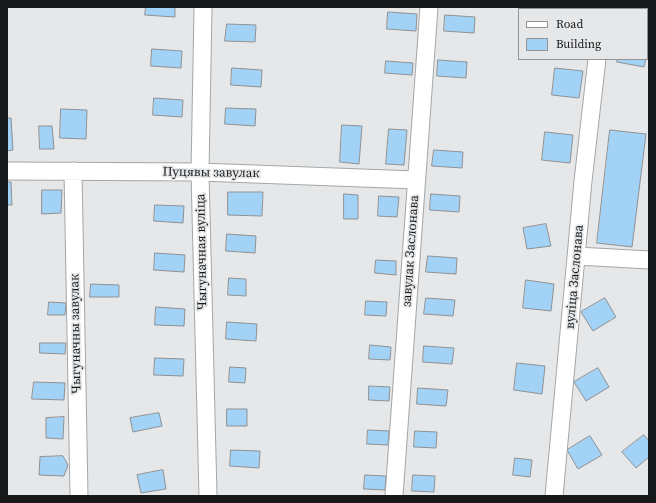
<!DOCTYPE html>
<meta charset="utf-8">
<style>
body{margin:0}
#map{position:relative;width:656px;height:503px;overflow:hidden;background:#e5e7e9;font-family:"Source Serif 4",serif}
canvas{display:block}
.frame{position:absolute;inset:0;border:8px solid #171819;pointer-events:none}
.legend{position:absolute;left:518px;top:8px;width:130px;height:52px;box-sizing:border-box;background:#e5e7e9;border:1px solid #939496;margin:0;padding:5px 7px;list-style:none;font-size:12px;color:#171819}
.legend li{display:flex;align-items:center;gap:8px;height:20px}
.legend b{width:20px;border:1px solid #939496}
</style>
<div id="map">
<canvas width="656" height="503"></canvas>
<div class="frame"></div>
<ul class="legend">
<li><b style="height:5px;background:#fff"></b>Road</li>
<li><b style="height:11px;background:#a2d2f6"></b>Building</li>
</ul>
</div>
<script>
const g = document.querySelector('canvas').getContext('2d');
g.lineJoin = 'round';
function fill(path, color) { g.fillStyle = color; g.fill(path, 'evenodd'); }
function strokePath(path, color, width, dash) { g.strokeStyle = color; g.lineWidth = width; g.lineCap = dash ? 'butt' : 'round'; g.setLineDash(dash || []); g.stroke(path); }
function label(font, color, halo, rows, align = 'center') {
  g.font = font + ' "Source Serif 4",serif'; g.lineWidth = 3.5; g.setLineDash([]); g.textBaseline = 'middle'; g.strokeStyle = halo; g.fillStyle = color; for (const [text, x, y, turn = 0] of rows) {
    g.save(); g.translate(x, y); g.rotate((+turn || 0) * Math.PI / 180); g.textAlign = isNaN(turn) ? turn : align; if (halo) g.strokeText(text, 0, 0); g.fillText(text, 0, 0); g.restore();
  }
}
const building = new Path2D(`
 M146,7H175V17L145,15Z
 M559,7H588L587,9H559Z
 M628,7L649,9V43L647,54V9H627Z
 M388,12L417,14L416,31L387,29Z
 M445,15L475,17L474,33L444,31Z
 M227,24L256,25L255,42L225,41Z
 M152,49L182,51L181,68L151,66Z
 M618,59H646L644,67L617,62Z
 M438,60L467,62L466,78L437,76Z
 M386,61L413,63L412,75L385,73Z
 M232,68L262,70L261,87L231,85Z
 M555,68L583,71L579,98L552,95Z
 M154,98L183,100L182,117L153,115Z
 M226,108L256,109L255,126L225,124Z
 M61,109L87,110L86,139L60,138Z
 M7,118H11L13,150L7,151Z
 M342,125L362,126L359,164L340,162Z
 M39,126H52L54,149H40Z
 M389,129L407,130L404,165L386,164Z
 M610,130L646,134L632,247L597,243Z
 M545,132L573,135L570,163L542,160Z
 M434,150L463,152L462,168L432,166Z
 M7,182H11L12,205H7Z
 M42,190H62L61,213L42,214Z
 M228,192H263L262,216L228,215Z
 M344,194L358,195V219H344Z
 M431,194L460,196L459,212L430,210Z
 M379,196L399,197L397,217L378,216Z
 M155,205L184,206L183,223L154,221Z
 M546,224L551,246L527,249L523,228Z
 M227,234L256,236L255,253L226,251Z
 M155,253L185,255L184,272L154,270Z
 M428,256L457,258L456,274L426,272Z
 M376,260L396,261V275L375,273Z
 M229,278L246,279V296L228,295Z
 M526,280L554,284L551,311L523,308Z
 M91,284L119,285V297H90Z
 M426,298L455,300L453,316L424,314Z
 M605,298L616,317L593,331L581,312Z
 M366,301L387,302L386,316L365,315Z
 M49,302L66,303L65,315H48Z
 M156,307L185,309L184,326L155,325Z
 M227,322L257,324L256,341L226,339Z
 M40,343H66L65,354L40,353Z
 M370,345L391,347L390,360L369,359Z
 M424,346L454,348L452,364L423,362Z
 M155,358L184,359L183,376L154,375Z
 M517,363L545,366L542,394L514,390Z
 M230,367L246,368L245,383L229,382Z
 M598,368L609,387L586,401L574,382Z
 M34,382L65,383L64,400L32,399Z
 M369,386L390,387L389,401L369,400Z
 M418,388L448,390L446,406L417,404Z
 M227,409H247V426H227Z
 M159,413L162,426L133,432L130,418Z
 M64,417L63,439L46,438V418Z
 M368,430L389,431L388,445L367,444Z
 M415,431L437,432L436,448L414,447Z
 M644,435L649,441V457L636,468L622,452Z
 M590,436L602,455L578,469L567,450Z
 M231,450L260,451L259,468L230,466Z
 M63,456L68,465L64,476L39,475L40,457Z
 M515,458L532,460L530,477L513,475Z
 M163,470L166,489L141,493L137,475Z
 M365,475L386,476L385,490L364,489Z
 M413,475L435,476L434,492L412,491Z`);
const minor = new Path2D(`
 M203,7L200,172L208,496
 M603,9V7
 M7,171L200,172L416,180
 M73,171L79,496
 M577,256L649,260
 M394,496L429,7
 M554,496L583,181L597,59`);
const streetNames = [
 ["Пуцявы завулак",211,173,1],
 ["завулак Заслонава",411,251,-86],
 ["Чыгуначная вуліца",202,252,-91],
 ["вуліца Заслонава",575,277,-85],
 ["Чыгуначны завулак",76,334,-91]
];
fill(building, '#a2d2f6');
strokePath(building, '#8f9193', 1);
strokePath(minor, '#a4a6a8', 19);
strokePath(minor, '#fff', 17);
label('13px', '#171819', '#e5e7e9', streetNames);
</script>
